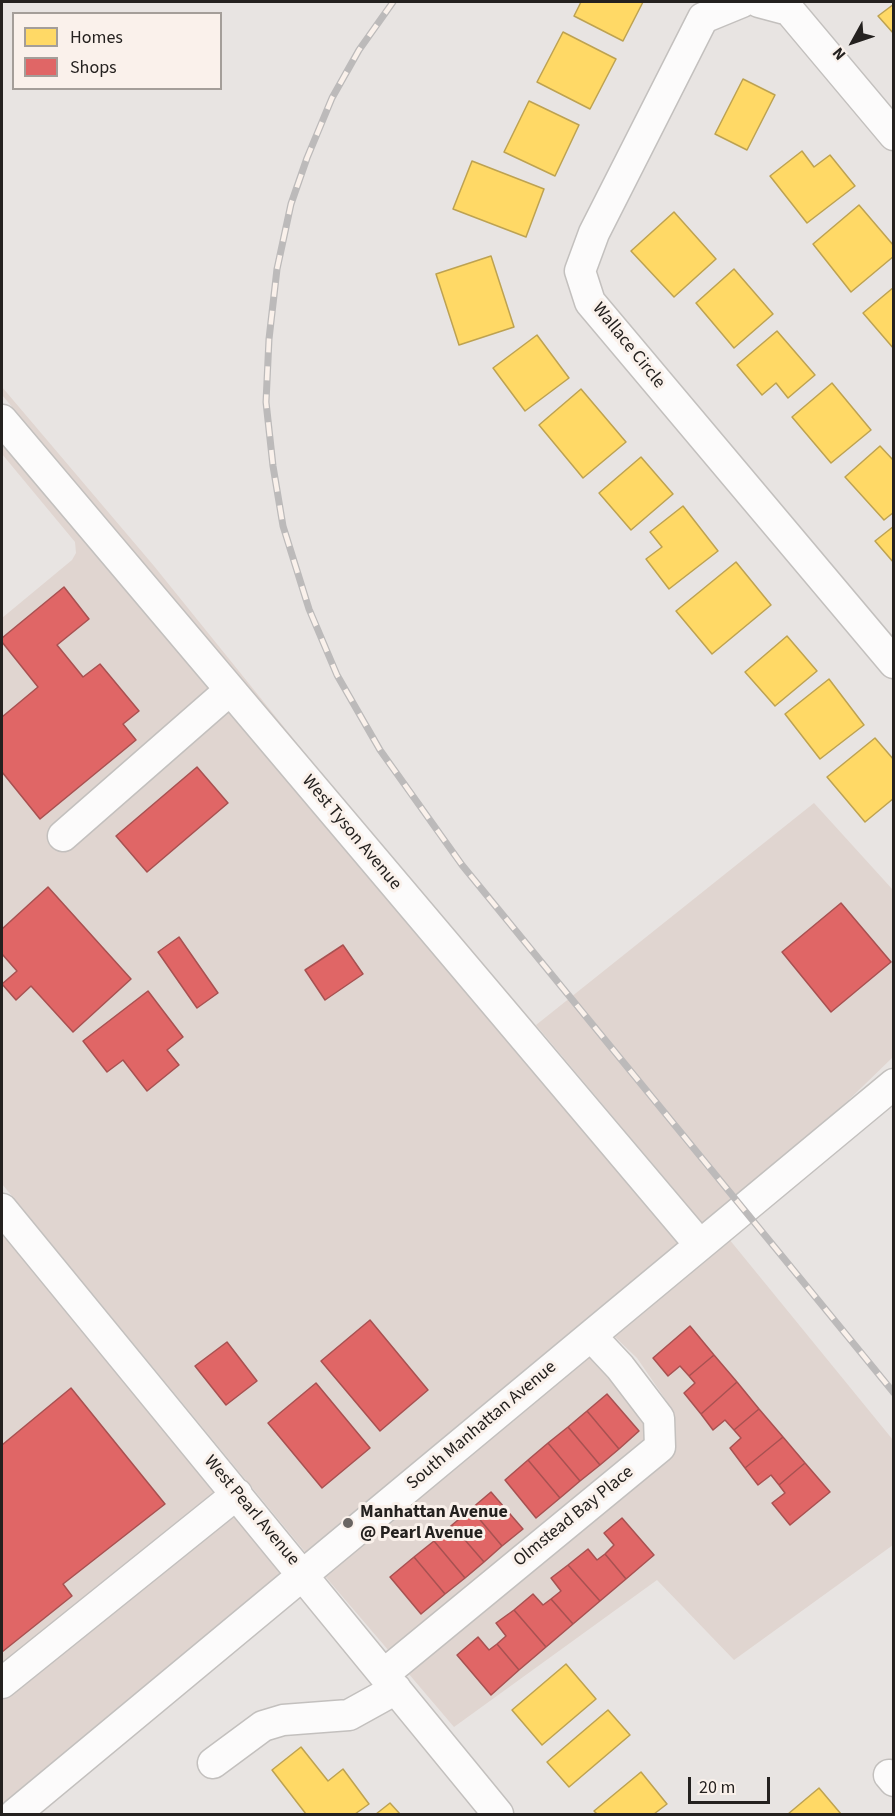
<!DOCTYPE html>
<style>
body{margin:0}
#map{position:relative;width:895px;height:1816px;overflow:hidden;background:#e8e4e2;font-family:"Source Sans 3",sans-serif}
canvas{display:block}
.frame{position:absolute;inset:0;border:3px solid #24211f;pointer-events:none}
.legend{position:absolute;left:12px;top:12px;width:210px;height:78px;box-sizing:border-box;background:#faf1eb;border:2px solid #a49e99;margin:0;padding:8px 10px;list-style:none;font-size:18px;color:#24211f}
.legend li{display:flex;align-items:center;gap:12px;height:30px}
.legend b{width:30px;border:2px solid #a49e99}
.north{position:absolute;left:823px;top:12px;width:60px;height:60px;-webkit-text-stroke:4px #faf1eb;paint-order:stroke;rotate:230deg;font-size:16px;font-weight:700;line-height:24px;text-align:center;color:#24211f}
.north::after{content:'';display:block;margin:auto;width:21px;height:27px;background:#24211f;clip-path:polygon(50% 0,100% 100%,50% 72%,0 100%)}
.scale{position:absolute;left:688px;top:1777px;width:82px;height:27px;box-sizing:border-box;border:3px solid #24211f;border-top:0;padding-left:8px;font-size:18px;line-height:21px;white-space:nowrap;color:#24211f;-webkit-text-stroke:4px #faf1eb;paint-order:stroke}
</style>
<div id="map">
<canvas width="895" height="1816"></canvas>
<div class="frame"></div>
<ul class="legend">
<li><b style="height:16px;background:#ffd966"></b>Homes</li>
<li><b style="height:16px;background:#e06666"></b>Shops</li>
</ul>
<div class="north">N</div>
<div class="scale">20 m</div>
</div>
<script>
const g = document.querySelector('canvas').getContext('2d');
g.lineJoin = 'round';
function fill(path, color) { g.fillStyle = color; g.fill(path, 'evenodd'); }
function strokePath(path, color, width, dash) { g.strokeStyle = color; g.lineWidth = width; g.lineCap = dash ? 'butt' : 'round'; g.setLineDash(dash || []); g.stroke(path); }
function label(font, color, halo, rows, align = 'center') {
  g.font = font + ' "Source Sans 3",sans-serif'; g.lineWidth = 6; g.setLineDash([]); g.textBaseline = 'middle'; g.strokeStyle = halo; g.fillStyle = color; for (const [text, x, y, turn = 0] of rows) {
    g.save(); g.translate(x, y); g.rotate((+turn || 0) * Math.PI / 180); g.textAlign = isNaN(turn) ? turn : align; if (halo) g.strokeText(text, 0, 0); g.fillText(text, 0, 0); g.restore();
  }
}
const built = new Path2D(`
 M2,387L154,566L313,763L2,395Z
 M2,445L679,1245L306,1553L2,1184V618L72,560L76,553L75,542L2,454Z
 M814,803L893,890V1057L826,1122L703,1224L536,1025Z
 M2,1234L281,1573L2,1807Z
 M729,1239L893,1440V1545L734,1660L657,1580L454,1727L408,1673L669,1457L676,1444L672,1409L637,1358L614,1336Z
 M589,1356L611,1378L644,1425L645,1441L389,1651L324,1575Z`);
const homes = new Path2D(`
 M581,2H643L623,41L574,16Z
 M894,4V34L878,16Z
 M563,32L616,59L590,109L537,82Z
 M743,79L775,95L747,150L715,134Z
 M529,101L579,125L555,176L504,152Z
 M802,151L814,167L830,155L855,186L807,223L770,176Z
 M472,161L544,189L526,237L453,209Z
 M859,205L894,246V256L851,292L813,244Z
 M674,212L716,259L674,297L631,251Z
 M491,256L514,327L459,345L436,274Z
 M734,269L773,314L734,348L696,303Z
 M894,287V349L863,313Z
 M777,331L815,375L788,398L776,383L762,395L737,365Z
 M537,335L569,378L525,411L493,368Z
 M832,383L871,430L831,463L792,417Z
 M581,389L626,442L583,478L539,425Z
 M880,446L894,461V512L884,520L845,477Z
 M641,457L673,494L631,530L599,493Z
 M683,506L718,551L669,589L646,559L662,547L650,532Z
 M894,526V563L875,541Z
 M736,562L771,605L712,654L676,611Z
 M787,636L817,671L775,706L745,672Z
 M829,679L864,725L820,759L785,714Z
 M875,738L894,760V798L865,822L827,777Z
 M566,1664L596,1699L542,1745L512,1710Z
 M608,1710L630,1735L569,1787L547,1762Z
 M301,1747L328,1781L343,1769L369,1804L355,1814H306L272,1770Z
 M641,1772L667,1804L654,1814H597L594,1811Z
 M819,1788L841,1814H788Z
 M390,1803L400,1814H376Z`);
const shops = new Path2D(`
 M64,587L89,619L57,645L83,677L100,664L139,711L123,724L136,740L40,819L2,772V717L38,687L2,642V638Z
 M197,767L228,803L147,872L116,836Z
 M48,887L131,979L73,1032L31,986L16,1000L2,984L17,971L2,954V929Z
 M841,903L891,962L831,1012L782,952Z
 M179,937L218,993L197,1008L158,952Z
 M343,945L363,974L325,1000L305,970Z
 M148,991L183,1037L167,1050L179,1065L147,1091L123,1060L107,1072L83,1041Z
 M370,1320L428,1390L380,1431L321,1361Z
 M690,1326L714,1355L689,1376L680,1366L668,1376L653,1358Z
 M227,1342L257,1381L226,1405L195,1366Z
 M714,1355L737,1382L701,1414L684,1393L695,1383L689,1376Z
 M737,1382L759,1409L734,1430L725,1420L713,1430L701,1414Z
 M316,1383L370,1448L322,1488L268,1423Z
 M71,1388L165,1504L63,1584L72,1596L2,1652V1445Z
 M607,1394L639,1431L619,1449L587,1411Z
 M759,1409L783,1437L745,1468L730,1448L741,1438L734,1430Z
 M587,1411L619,1449L600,1465L568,1427Z
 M568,1427L600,1465L580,1481L548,1443Z
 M783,1437L805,1463L779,1485L771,1475L758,1485L745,1468Z
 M548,1443L580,1481L560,1498L528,1460Z
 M528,1460L560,1498L536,1518L505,1480Z
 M805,1463L830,1492L790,1525L772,1503L785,1493L779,1485Z
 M491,1492L523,1529L502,1546L471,1509Z
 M471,1509L502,1546L484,1562L452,1525Z
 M622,1518L654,1555L626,1579L605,1554L614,1545L604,1533Z
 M452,1525L484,1562L465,1578L434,1541Z
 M434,1541L465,1578L445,1594L414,1557Z
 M588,1549L597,1560L605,1554L626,1579L600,1601L568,1565Z
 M414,1557L445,1594L421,1614L390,1577Z
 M568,1565L600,1601L573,1624L551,1599L561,1591L551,1578Z
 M533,1594L543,1605L551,1599L573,1624L546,1647L514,1610Z
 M514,1610L546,1647L519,1670L497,1644L506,1636L496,1623Z
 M478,1637L489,1650L497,1644L519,1670L491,1695L457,1655Z`);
const minor = new Path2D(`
 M742,2L703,18L594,233L580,271L590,302L894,663
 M759,2L789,10L894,135
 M2,420L700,1245
 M63,836L230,690
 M2,1209L498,1814
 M384,1674L660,1447L659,1418L620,1367L591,1336
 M2,1683L237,1494
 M213,1763L263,1726L283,1720L349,1715L396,1689
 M889,1775L894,1781
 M15,1814L894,1084`);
const rail = new Path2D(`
 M393,2L359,50L332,98L307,158L291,204L277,269L269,339L266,402L273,466L283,526L309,609L337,675L380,750L462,865L894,1393`);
const markers = [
 [348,1523,6,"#696563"]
];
const streetNames = [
 ["Wallace Circle",628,346,51],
 ["West Tyson Avenue",351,833,50],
 ["South Manhattan Avenue",482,1426,-40],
 ["West Pearl Avenue",251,1511,50],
 ["Olmstead Bay Place",574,1517,-39]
];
const poiNames = [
 ["Manhattan Avenue",360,1513],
 ["@ Pearl Avenue",360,1534]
];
fill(built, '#e0d5d0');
fill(homes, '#ffd966');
strokePath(homes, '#bda251', 1.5);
fill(shops, '#e06666');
strokePath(shops, '#a85151', 1.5);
strokePath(minor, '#c3c0be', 33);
strokePath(minor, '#fcfbfb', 30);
strokePath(rail, '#bcbaba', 7);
strokePath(rail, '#faf1eb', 4.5, [14]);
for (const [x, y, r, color] of markers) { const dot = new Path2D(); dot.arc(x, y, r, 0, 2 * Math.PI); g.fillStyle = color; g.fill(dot); strokePath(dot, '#faf1eb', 2); }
label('18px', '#24211f', '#faf1eb', streetNames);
label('bold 18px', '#24211f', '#faf1eb', poiNames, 'left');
</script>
